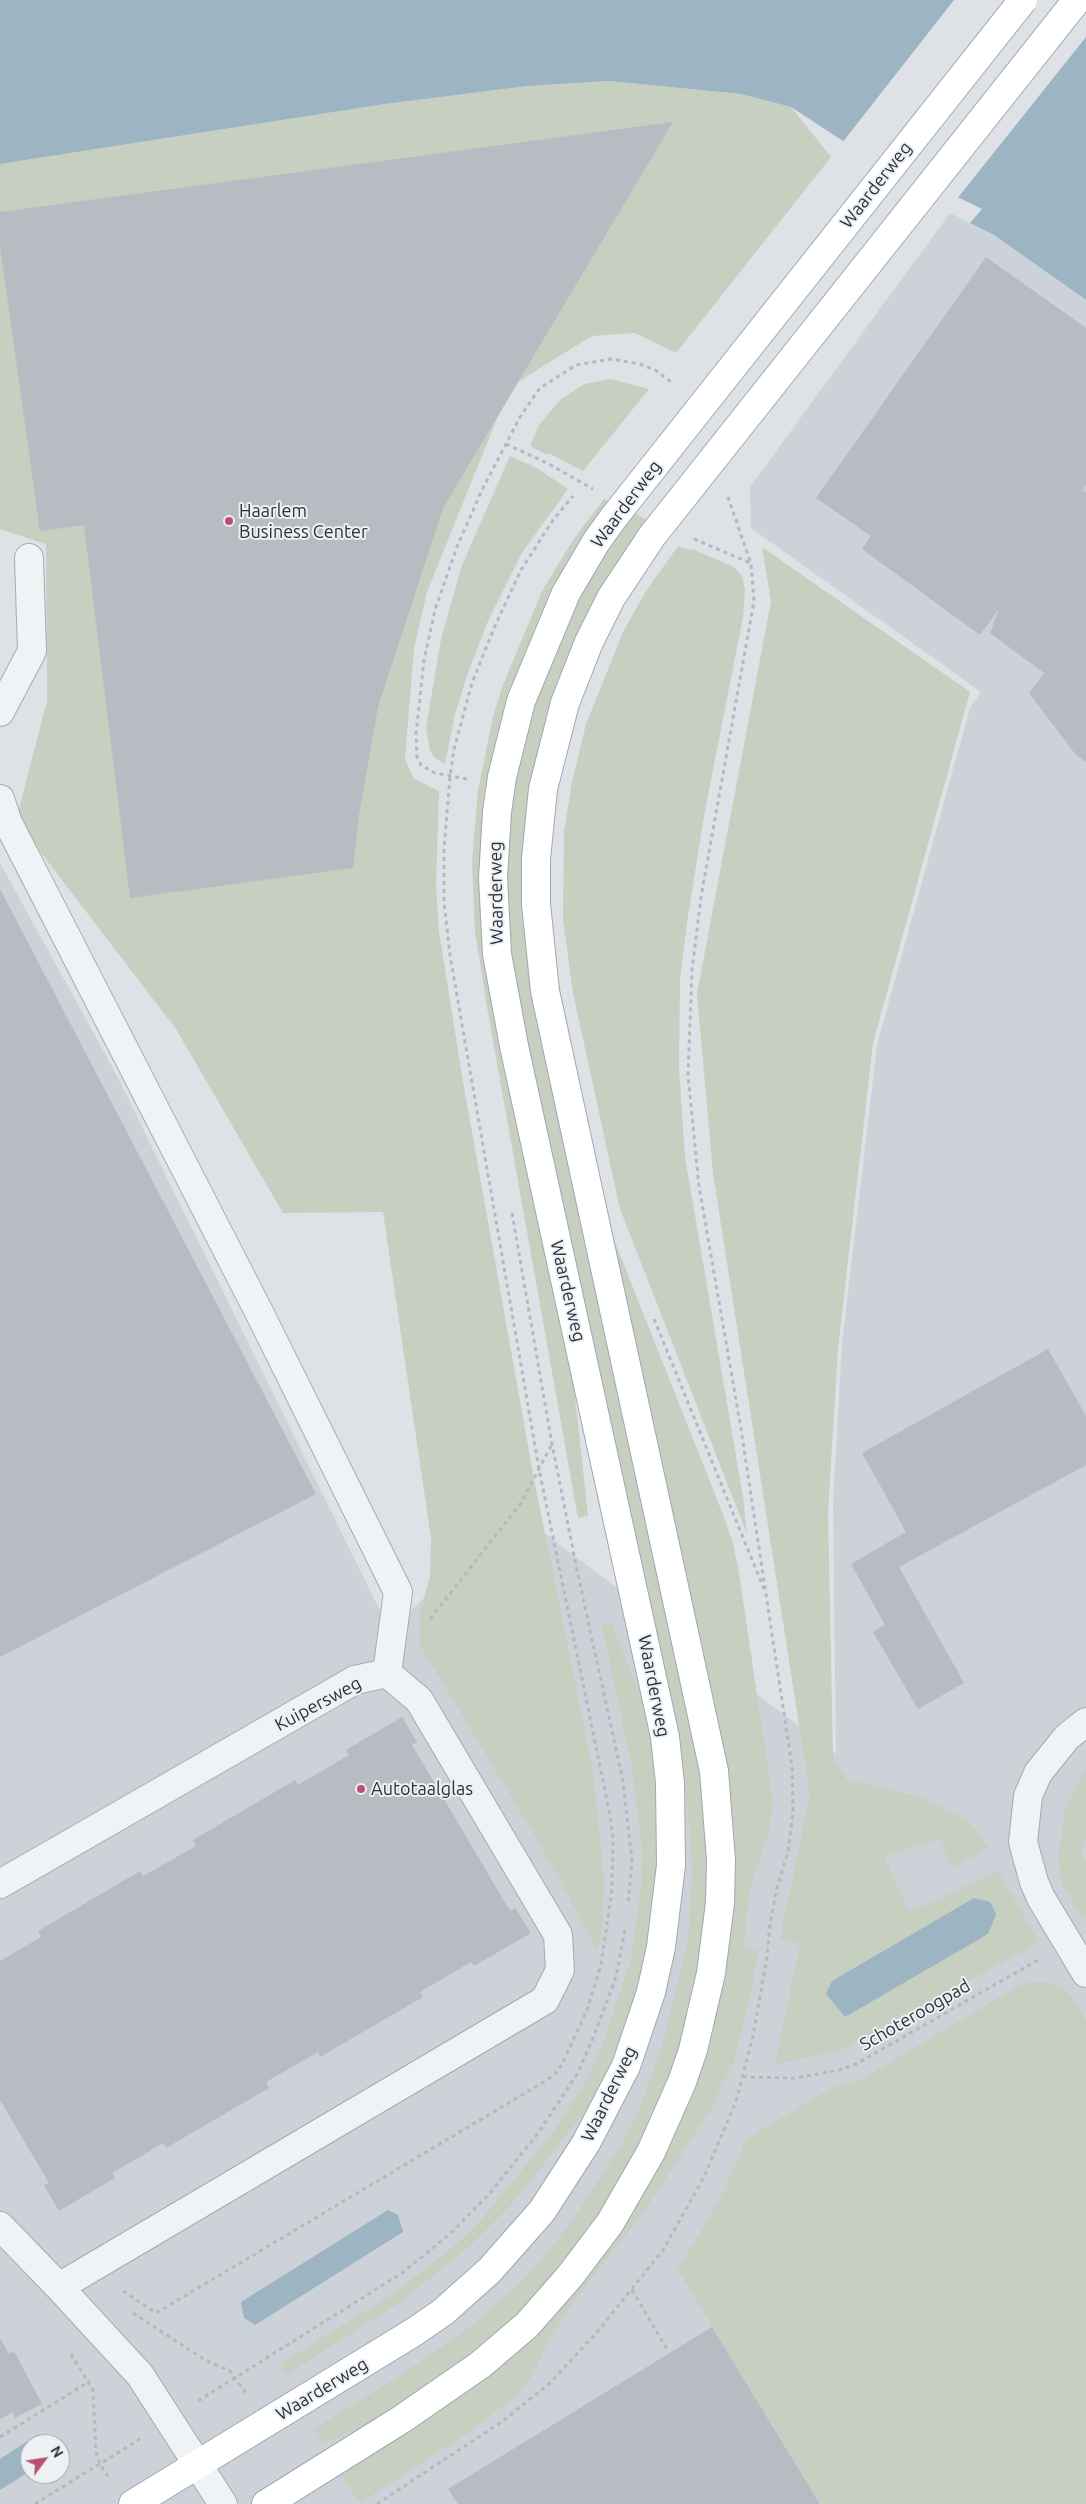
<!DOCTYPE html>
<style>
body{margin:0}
#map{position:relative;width:1086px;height:2504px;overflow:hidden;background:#dee2e6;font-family:Ubuntu,sans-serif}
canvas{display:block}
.north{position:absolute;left:20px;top:2434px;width:50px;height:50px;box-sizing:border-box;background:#edf1f4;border:1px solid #9fa5aa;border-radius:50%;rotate:59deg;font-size:14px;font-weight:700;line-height:20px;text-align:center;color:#29323b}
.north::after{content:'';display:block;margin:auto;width:18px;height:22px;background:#bf4f71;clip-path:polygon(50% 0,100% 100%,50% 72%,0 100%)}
</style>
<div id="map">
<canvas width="1086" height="2504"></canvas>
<div class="north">N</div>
</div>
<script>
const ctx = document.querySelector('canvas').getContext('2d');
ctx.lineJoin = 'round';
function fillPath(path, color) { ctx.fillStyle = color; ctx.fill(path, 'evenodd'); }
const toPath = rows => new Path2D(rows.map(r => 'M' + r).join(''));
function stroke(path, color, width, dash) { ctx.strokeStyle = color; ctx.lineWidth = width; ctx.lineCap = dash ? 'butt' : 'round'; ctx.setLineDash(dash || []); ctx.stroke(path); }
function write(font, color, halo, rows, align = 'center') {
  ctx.font = font + ' Ubuntu,sans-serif'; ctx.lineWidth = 4; ctx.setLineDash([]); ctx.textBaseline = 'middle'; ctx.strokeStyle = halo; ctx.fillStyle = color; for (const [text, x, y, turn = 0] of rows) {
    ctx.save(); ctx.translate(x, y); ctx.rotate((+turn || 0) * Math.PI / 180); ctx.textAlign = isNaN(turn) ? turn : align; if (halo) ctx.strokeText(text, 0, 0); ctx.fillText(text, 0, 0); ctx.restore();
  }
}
fillPath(toPath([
 [950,213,994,235,1086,300,1086,2504,0,2504,0,863,115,1072,390,1631,514,1510,836,1754,833,1504,842,1343,877,1045,970,708,981,692,751,528,750,487],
 [30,2444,60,2444,60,2474,30,2474]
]), '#ccd2d7');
fillPath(toPath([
 [609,81,741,94,791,107,831,157,676,353,635,333,592,336,519,381,498,416,427,592,414,648,405,759,414,779,439,791,436,885,439,931,462,1076,533,1474,593,1772,604,1881,601,1941,597,1950,543,1849,420,1645,420,1613,430,1576,431,1538,383,1212,283,1213,176,1029,16,820,47,701,46,544,0,529,0,164,385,104,528,86],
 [611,379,649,389,583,471,550,454,545,454,530,446,539,425,560,400,584,384],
 [510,456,537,468,568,489,522,553,488,621,468,673,455,714,445,764,435,758,430,751,426,728,441,639,462,565],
 [604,499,611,502,487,802,574,1388,588,1516,578,1518,487,1007,475,932,472,862,478,791,493,716,503,685,542,591,573,540],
 [633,511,649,522,526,837,697,1745,704,1796,708,1889,694,2004,665,2092,645,2137,590,2230,543,2289,488,2342,432,2385,369,2424,322,2444,314,2429,398,2377,469,2328,520,2283,545,2256,573,2220,622,2143,640,2107,663,2044,688,1942,692,1871,690,1830,680,1747,521,1019,511,957,506,891,510,814,516,775,524,735,538,690,567,621,595,566],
 [678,546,689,550,693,549,734,567,742,576,745,590,743,617,704,816,687,922,680,980,679,1068,685,1157,743,1497,747,1534,620,1209,573,993,563,920,564,832,572,782,586,724,623,632,646,591],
 [762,547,970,692,873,1043,838,1349,828,1512,833,1757,847,1780,923,1798,969,1821,989,1848,952,1867,939,1839,884,1856,909,1912,999,1871,1039,1943,838,2051,775,2064,800,1944,780,1939,810,1795,713,1173,697,994,771,601],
 [607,1222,724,1517,733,1543,739,1573,773,1803,770,1828,750,1889,746,1919,744,1947,758,1951,750,1998,735,2059,710,2111,647,2207,564,2314,529,2380,516,2396,469,2432,360,2503,341,2475,483,2379,566,2302,725,1964,694,1617,661,1459],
 [611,1622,648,1716,654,1746,659,1824,655,1901,642,1977,617,2057,595,2099,513,2203,470,2246,399,2303,286,2375,280,2364,394,2293,453,2247,481,2220,555,2130,589,2076,604,2041,631,1959,641,1887,642,1849,632,1767,602,1625],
 [1086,1769,1086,1837,1080,1852,1086,1862,1086,1917,1083,1919,1062,1884,1058,1857,1065,1809],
 [1031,1982,1046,1982,1063,1988,1073,1998,1086,2020,1086,2504,821,2504,678,2270,722,2195,747,2139,830,2089,864,2078,1020,1985]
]), '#c6cfc0');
fillPath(toPath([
 [0,0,1086,0,1086,300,994,235,970,223,982,209,843,141,791,107,741,94,609,81,528,86,385,104,0,164],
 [974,1898,990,1902,994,1909,996,1915,988,1934,845,2017,826,1994,832,1981],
 [388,2210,398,2215,403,2232,255,2325,244,2318,241,2302],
 [34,2437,36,2444,30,2444,30,2471,0,2490,0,2459]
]), '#9db5c3');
fillPath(toPath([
 [954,0,1086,0,1086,37,956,200,842,143]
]), '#dee2e6');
fillPath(toPath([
 [673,122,443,508,378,707,359,815,353,868,130,898,84,525,40,531,0,246,0,212],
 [986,257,1086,328,1086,485,1083,490,1086,492,1086,762,1076,755,1029,693,1044,673,990,633,999,609,980,635,862,549,871,536,816,498],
 [0,889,316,1494,0,1657],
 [1048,1349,1086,1416,1086,1465,899,1567,964,1683,918,1709,873,1632,885,1625,851,1564,906,1532,862,1453],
 [402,1717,417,1742,412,1745,510,1911,515,1908,531,1933,474,1966,471,1962,420,1992,423,1997,320,2057,318,2052,266,2082,269,2088,166,2148,163,2143,138,2158,112,2173,115,2178,59,2211,44,2185,49,2183,0,2100,0,1961,41,1937,38,1931,140,1871,143,1876,196,1846,193,1840,295,1780,298,1785,349,1755,346,1750],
 [712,2327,820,2504,458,2504,448,2489],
 [0,2338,9,2354,14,2351,42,2404,15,2418,13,2412,0,2419]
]), '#b6bcc2');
const minor = toPath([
 [0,712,32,651,29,558],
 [0,799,8,823,260,1314,398,1592,387,1673],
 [1086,1722,1067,1737,1038,1773,1028,1796,1023,1842,1034,1882,1041,1898,1086,1973],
 [0,1884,355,1680,387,1673,419,1700,558,1935,560,1970,545,2000,59,2287],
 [0,2226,59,2287,140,2375,223,2504]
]);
const primary = toPath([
 [133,2504,414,2332,443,2312,490,2270,542,2211,586,2143,626,2066,651,1992,661,1947,671,1865,670,1783,665,1737,514,1046,497,954,493,878,497,812,502,777,521,701,566,593,596,542,614,517],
 [266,2504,402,2419,480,2365,527,2325,570,2276,610,2223,651,2152,682,2082,693,2050,711,1973,720,1903,721,1860,714,1771,545,991,536,904,536,859,543,789,565,703,589,642,611,598,652,536]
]);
stroke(minor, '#a4aaaf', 30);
stroke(primary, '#9fa8b0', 30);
stroke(toPath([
 [506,444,547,463,593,489],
 [694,539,750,563],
 [467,779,435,773,421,765,417,757,416,734,424,660,435,610,457,547,482,490,520,417,540,388,576,365,611,359,640,364,655,370,674,384],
 [512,1213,552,1444,578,1575,623,1781,632,1860,628,1905],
 [654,1319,764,1589],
 [430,1619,521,1503,552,1444],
 [743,2077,795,2078,839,2070,856,2064,1038,1960],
 [632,2290,667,2349],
 [123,2291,156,2313,547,2080,558,2071,564,2060,587,2010,601,1965,612,1889,613,1839,610,1815,539,1469,450,955,444,902,444,850,450,776,454,749,472,683,494,628,521,570,553,520,573,496],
 [133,2313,205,2360,230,2371,246,2393],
 [71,2354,93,2390,96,2452,100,2464,110,2480],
 [198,2401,402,2273,451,2233,490,2193,539,2132,577,2074,592,2041,616,1977,625,1929],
 [0,2437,90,2381],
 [35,2504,140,2439],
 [377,2504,503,2421,551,2382,598,2331,663,2250,704,2177,736,2101,753,2036,767,1957,770,1923,777,1888,788,1852,793,1812,792,1766,741,1429,699,1186,688,1075,692,970,701,897,754,601,751,564,728,497]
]), '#b4b9bd', 3, [4, 4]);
stroke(minor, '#f0f3f5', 28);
stroke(primary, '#fff', 28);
const primaryBridge = toPath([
 [614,517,1023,0],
 [652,536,1077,0]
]);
stroke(primaryBridge, '#9fa8b0', 30, []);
stroke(primaryBridge, '#fff', 28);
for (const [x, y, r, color] of [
 [229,521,5,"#bf4f71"],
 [361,1789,5,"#bf4f71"]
]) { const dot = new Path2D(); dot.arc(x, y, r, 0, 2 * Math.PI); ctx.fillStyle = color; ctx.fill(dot); stroke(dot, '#edf1f4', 2); }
write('18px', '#29323b', '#edf1f4', [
 ["Waarderweg",876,185,-52],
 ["Waarderweg",626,504,-53],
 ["Waarderweg",496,893,-91],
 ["Waarderweg",568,1291,77],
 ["Waarderweg",654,1686,79],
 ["Kuipersweg",318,1704,-28],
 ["Schoteroogpad",915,2015,-30],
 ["Waarderweg",609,2094,-64],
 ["Waarderweg",322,2389,-31]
]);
write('18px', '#29323b', '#edf1f4', [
 ["Haarlem",239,511],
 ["Business Center",239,532],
 ["Autotaalglas",371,1789]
], 'left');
</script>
